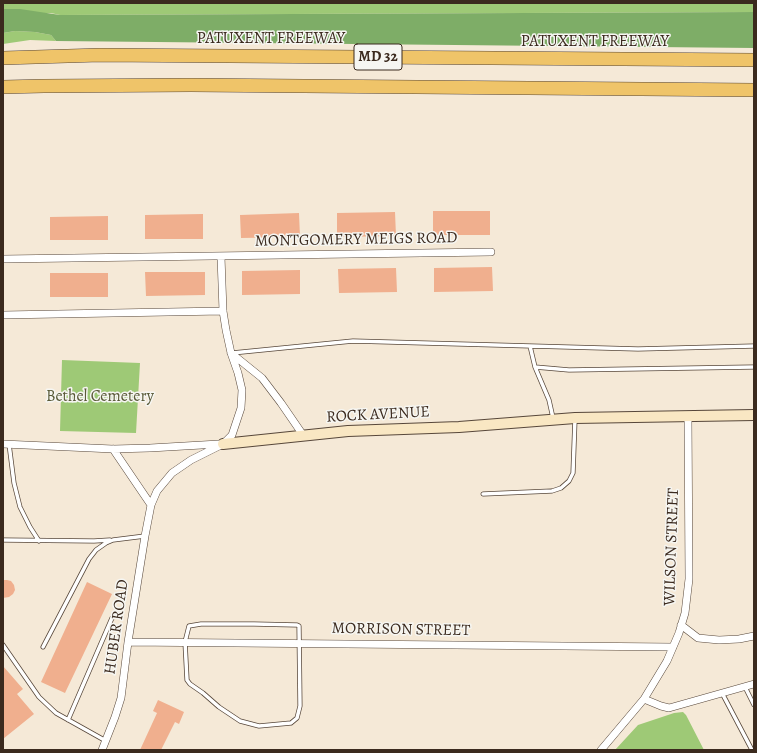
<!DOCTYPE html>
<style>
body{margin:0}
#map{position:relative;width:757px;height:753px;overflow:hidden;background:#f5e9d7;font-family:Alegreya,serif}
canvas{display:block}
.frame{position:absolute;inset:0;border:4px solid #3b2a1e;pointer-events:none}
</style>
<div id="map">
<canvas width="757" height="753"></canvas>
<div class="frame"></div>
</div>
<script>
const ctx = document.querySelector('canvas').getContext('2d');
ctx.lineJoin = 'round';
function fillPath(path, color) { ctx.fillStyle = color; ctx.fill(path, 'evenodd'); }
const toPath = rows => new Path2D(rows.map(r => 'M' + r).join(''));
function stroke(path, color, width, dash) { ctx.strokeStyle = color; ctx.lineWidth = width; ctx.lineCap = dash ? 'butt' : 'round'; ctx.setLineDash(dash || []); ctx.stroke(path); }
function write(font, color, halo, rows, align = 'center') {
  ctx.font = font + ' Alegreya,serif'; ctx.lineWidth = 3; ctx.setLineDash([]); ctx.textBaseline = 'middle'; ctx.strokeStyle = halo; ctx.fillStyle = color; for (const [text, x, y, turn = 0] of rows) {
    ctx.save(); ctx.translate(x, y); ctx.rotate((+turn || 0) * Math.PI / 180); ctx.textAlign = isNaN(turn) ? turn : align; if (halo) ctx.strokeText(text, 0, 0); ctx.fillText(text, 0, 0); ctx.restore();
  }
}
fillPath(toPath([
 [3,3,754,3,754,12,60,15,51,13,3,14],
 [15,31,35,32,51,35,56,41,30,40,3,44,3,33],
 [62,360,140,363,136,433,60,431],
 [683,712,686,715,704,750,615,750,638,725,674,713]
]), '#9ec976');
fillPath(toPath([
 [3,9,20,9,60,15,754,12,754,48,56,41,51,35,35,32,15,31,3,33]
]), '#7ead67');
fillPath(toPath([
 [433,211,490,211,490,235,433,235],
 [395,212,396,236,337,237,337,213],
 [299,213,300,237,241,238,240,215],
 [203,214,203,239,145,239,145,215],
 [108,216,108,240,50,240,50,217],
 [492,267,493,291,434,292,434,268],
 [396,268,397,292,339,293,338,269],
 [300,270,300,294,242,295,242,271],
 [145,272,205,272,205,295,146,296],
 [50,273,108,273,108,297,50,297],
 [3,580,7,580,11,581,14,585,15,590,13,594,9,597,3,598],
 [87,582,112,594,65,693,41,682],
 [3,666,23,689,17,694,34,714,3,739],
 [158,700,184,712,179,724,175,722,161,750,140,750,157,713,153,711]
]), '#f0af8e');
const lane = toPath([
 [530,346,535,367,549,400,553,418],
 [232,353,353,341,638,349,754,346],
 [535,367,569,370,754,367],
 [9,444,14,483,20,507,30,527,39,541],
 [483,494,552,491,561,488,569,481,573,473,575,419],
 [3,540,94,541,110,540],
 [254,624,297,625,299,626,300,706,297,718,291,723,259,726,240,721,219,707,203,693,190,684,187,680,185,642,189,626,201,624,254,624],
 [3,645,39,697,56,713,106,741],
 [43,647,89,559,96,550,106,543,113,540,145,536],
 [745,687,754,705],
 [722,693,752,750],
 [68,720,112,618]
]);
const street = toPath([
 [3,259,491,252],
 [3,315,223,311],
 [231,353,262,378,281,403,303,435],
 [3,444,113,449,150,448,219,444],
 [113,449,151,505],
 [681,625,698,638,719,640,739,639,754,636],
 [128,642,673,647],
 [644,699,661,706,669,708,754,684],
 [102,750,115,717,121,698,128,642,145,536,151,505,157,491,172,473,191,460,223,444,232,435,241,408,242,390,238,373,231,353,226,330,223,311,221,257],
 [601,750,644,699,667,661,679,633,685,613,689,579,688,416]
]);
const secondary = toPath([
 [223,444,348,431,459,427,575,418,754,415]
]);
const highway = toPath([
 [3,58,100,55,754,60],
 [3,87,44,86,191,85,754,90]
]);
stroke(lane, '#57473a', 5);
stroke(street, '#57473a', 8);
stroke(secondary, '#57473a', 12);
stroke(highway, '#57473a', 14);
stroke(lane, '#fff', 3.5);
stroke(street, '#fff', 7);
stroke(secondary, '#f9e7c3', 10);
stroke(highway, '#efc469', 13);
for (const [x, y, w] of [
 [378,57,48]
]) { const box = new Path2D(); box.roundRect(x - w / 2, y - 13, w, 26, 3); ctx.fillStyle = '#f6f6f2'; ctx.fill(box); stroke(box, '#3b2a1e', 1); }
write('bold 15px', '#3b2a1e', null, [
 ["MD 32",378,57]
]);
write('16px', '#3b2a1e', '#f6f6f2', [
 ["PATUXENT FREEWAY",271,39],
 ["PATUXENT FREEWAY",595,42],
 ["MONTGOMERY MEIGS ROAD",356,240,-1],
 ["ROCK AVENUE",378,415,-3],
 ["WILSON STREET",672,547,-88],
 ["HUBER ROAD",117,627,-82],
 ["MORRISON STREET",401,630,1]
]);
write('16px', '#595a38', '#f6f6f2', [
 ["Bethel Cemetery",100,397]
]);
</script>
